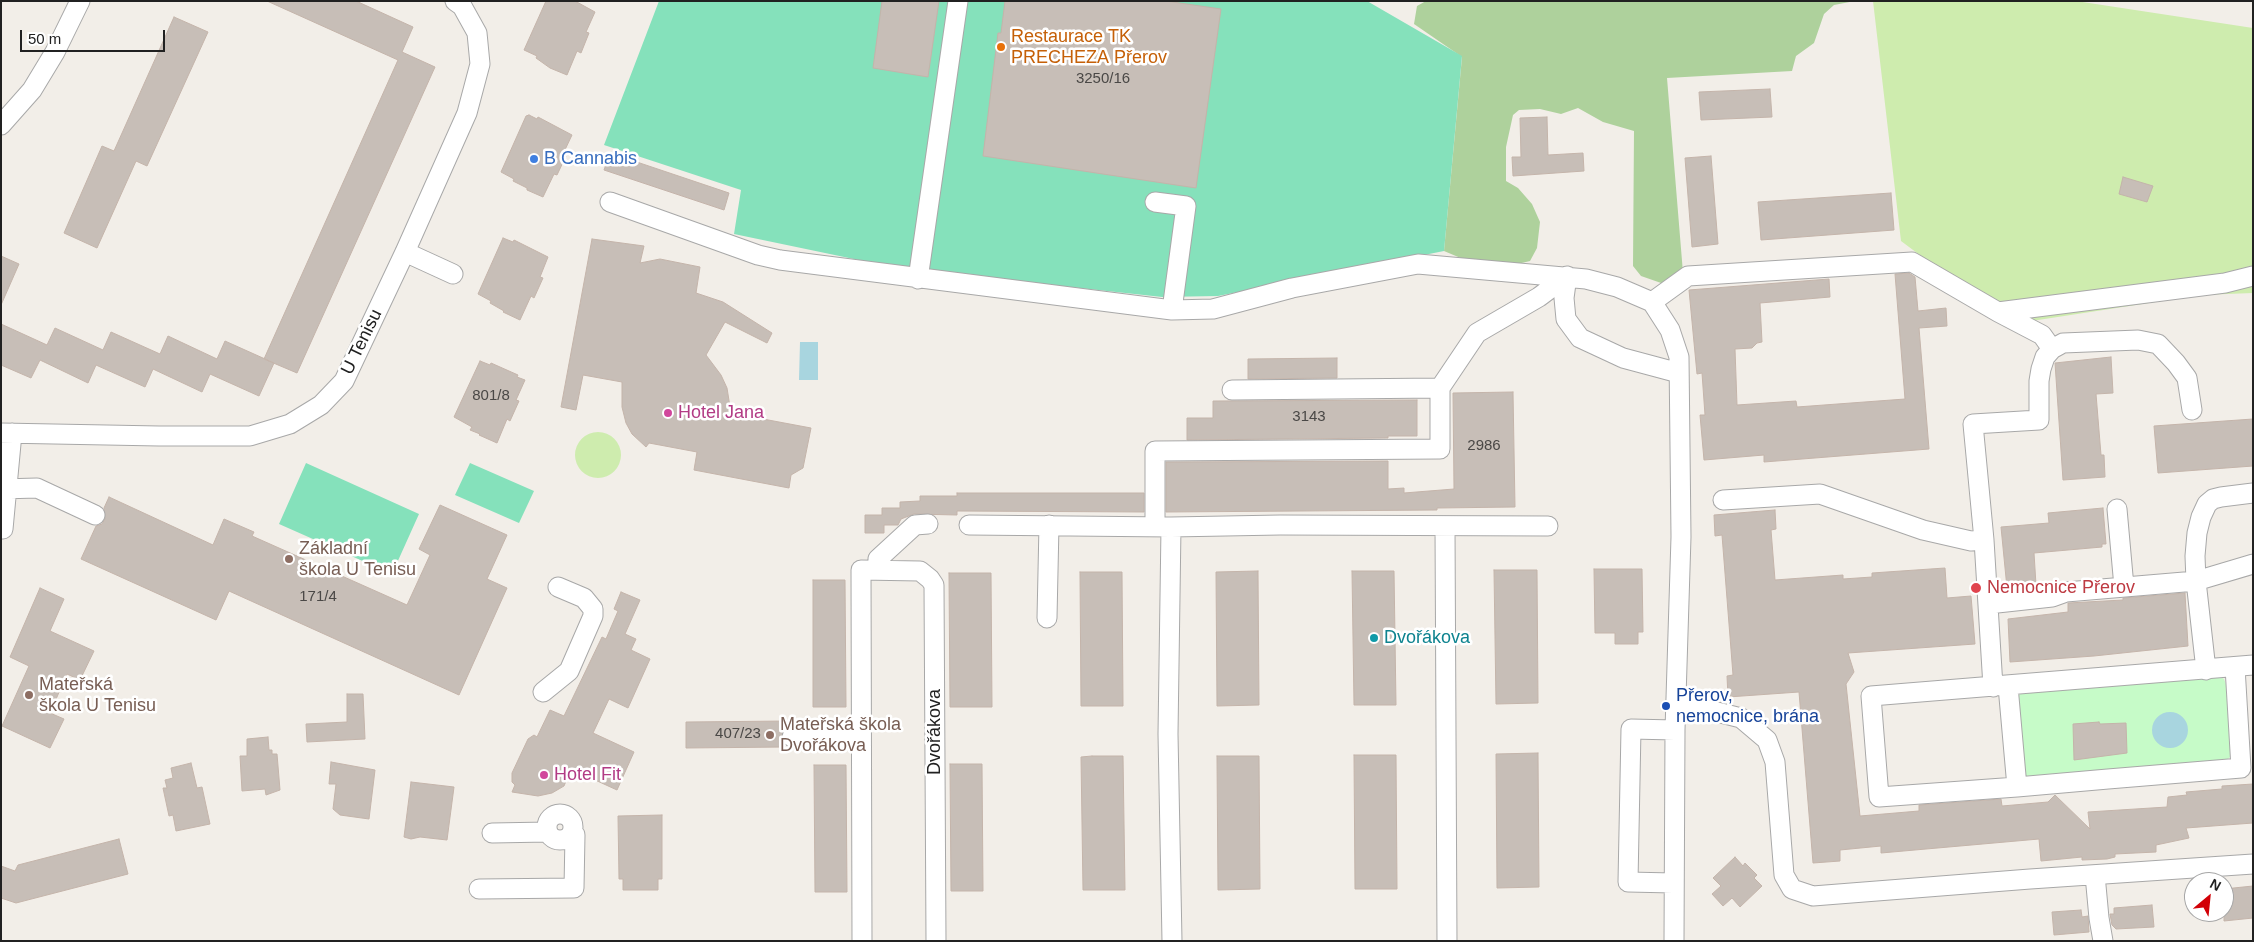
<!DOCTYPE html>
<meta charset="utf-8">
<style>
body{margin:0}
#map{position:relative;width:2254px;height:942px;overflow:hidden;background:#f2eee8;font-family:Arial,sans-serif}
canvas{display:block}
.frame{position:absolute;inset:0;border:2px solid #212121;pointer-events:none}
.north{position:absolute;left:2184px;top:872px;width:50px;height:50px;box-sizing:border-box;background:#fff;border:1px solid #a6a6a6;border-radius:50%;rotate:28deg;font-size:14px;font-weight:700;line-height:20px;text-align:center;color:#212121}
.north::after{content:'';display:block;margin:auto;width:18px;height:22px;background:#d20007;clip-path:polygon(50% 0,100% 100%,50% 72%,0 100%)}
.scale{position:absolute;left:20px;top:30px;width:145px;height:22px;box-sizing:border-box;border:2px solid #212121;border-top:0;padding-left:6px;font-size:15px;line-height:18px;white-space:nowrap;color:#212121;-webkit-text-stroke:4px #fff;paint-order:stroke}
</style>
<div id="map">
<canvas width="2254" height="942"></canvas>
<div class="frame"></div>
<div class="north">N</div>
<div class="scale">50 m</div>
</div>
<script>
const ctx = document.querySelector('canvas').getContext('2d');
ctx.lineJoin = 'round';
function fillPath(path, color) { ctx.fillStyle = color; ctx.fill(path, 'evenodd'); }
const toPath = rows => new Path2D(rows.map(r => 'M' + r).join(''));
function stroke(path, color, width, dash) { ctx.strokeStyle = color; ctx.lineWidth = width; ctx.lineCap = dash ? 'butt' : 'round'; ctx.setLineDash(dash || []); ctx.stroke(path); }
function write(font, color, halo, rows, align = 'center') {
  ctx.font = font + ' Arial,sans-serif'; ctx.lineWidth = 5; ctx.setLineDash([]); ctx.textBaseline = 'middle'; ctx.strokeStyle = halo; ctx.fillStyle = color; for (const [text, x, y, turn = 0] of rows) {
    ctx.save(); ctx.translate(x, y); ctx.rotate((+turn || 0) * Math.PI / 180); ctx.textAlign = isNaN(turn) ? turn : align; if (halo) ctx.strokeText(text, 0, 0); ctx.fillText(text, 0, 0); ctx.restore();
  }
}
fillPath(toPath([
 [1873,1,2076,1,2253,28,2253,293,2201,295,2012,324,1901,241],
 '575 455a23 23 0 1 1 46 0a23 23 0 1 1-46 0Z'
]), '#ceecae');
fillPath(toPath([
 [1426,1,1855,1,1834,5,1824,14,1814,43,1796,56,1792,71,1667,78,1683,273,1664,284,1641,276,1633,266,1634,131,1603,122,1578,108,1561,114,1540,109,1519,110,1513,115,1506,147,1506,181,1518,188,1532,204,1540,222,1537,248,1530,261,1509,266,1463,259,1444,251,1462,57,1414,24,1417,6]
]), '#aed19c');
fillPath(toPath([
 [2219,676,2224,679,2227,687,2232,750,2231,756,2226,761,2029,777,2021,773,2015,703,2019,695,2028,688]
]), '#c6fbc8');
fillPath(toPath([
 [659,1,1367,1,1462,56,1444,251,1218,296,1162,297,897,268,734,234,741,190,604,145],
 [306,463,419,514,392,574,279,524],
 [470,463,534,491,519,523,455,495]
]), '#85e1bb');
fillPath(toPath([
 [800,342,818,342,818,380,799,380],
 '2152 730a18 18 0 1 1 36 0a18 18 0 1 1-36 0Z'
]), '#a8d5df');
const building = toPath([
 [267,1,356,1,413,27,402,52,435,67,297,373,264,359,398,60,267,1],
 [546,1,575,1,595,12,586,32,589,33,581,53,577,51,567,75,550,68,536,58,537,56,524,50,546,1],
 [882,1,939,1,928,77,873,68,882,1],
 [1005,1,1166,1,1221,9,1196,188,983,156,998,33,1001,33,1005,1],
 [174,17,208,32,147,166,136,161,97,248,64,233,102,146,114,151,174,17],
 [1770,89,1772,117,1701,120,1699,92,1770,89],
 [529,115,537,119,538,117,572,135,563,154,566,156,557,175,554,174,543,197,527,190,527,188,513,181,514,179,501,172,526,116,529,115],
 [1547,117,1548,155,1583,153,1584,171,1513,176,1512,157,1521,157,1520,118,1547,117],
 [610,153,729,193,724,210,604,170,610,153],
 [1711,156,1718,244,1692,247,1685,158,1711,156],
 [2123,177,2153,186,2147,202,2119,194,2123,177],
 [1891,193,1894,230,1761,240,1758,202,1891,193],
 [503,238,513,242,514,240,548,257,540,277,543,278,534,298,531,296,520,320,503,312,504,311,490,303,491,301,478,294,503,238],
 [592,239,644,246,640,263,660,259,700,267,696,293,723,302,772,333,767,343,725,322,706,355,721,375,727,388,731,413,811,428,803,468,791,475,789,488,694,470,697,452,649,443,646,447,632,434,626,423,622,407,622,382,583,375,576,410,561,407,592,239],
 [1,256,19,264,1,305,1,256],
 [1909,273,1915,277,1918,311,1946,308,1947,326,1919,328,1929,449,1764,462,1764,455,1704,460,1700,415,1705,415,1702,373,1697,374,1689,290,1829,279,1830,297,1760,303,1762,342,1757,343,1752,348,1735,349,1737,405,1796,401,1797,407,1905,399,1895,274,1909,273],
 [1,324,47,345,55,328,103,350,111,332,160,354,168,336,217,359,225,341,274,363,259,396,210,374,202,392,153,369,145,387,96,365,88,383,40,360,31,378,1,365,1,324],
 [2111,357,2113,393,2096,394,2101,455,2104,455,2105,477,2063,480,2055,363,2111,357],
 [1337,358,1337,378,1248,379,1248,359,1337,358],
 [480,361,490,365,491,363,518,375,517,377,525,380,516,400,519,401,510,421,507,419,497,443,479,435,480,434,470,430,472,427,454,417,480,361],
 [1513,392,1515,507,1437,508,1437,510,1166,512,1166,462,1388,461,1388,489,1404,488,1404,493,1454,489,1453,393,1513,392],
 [1417,400,1417,436,1388,436,1388,438,1187,440,1187,418,1213,418,1213,401,1417,400],
 [2253,419,2253,466,2158,473,2154,426,2253,419],
 [957,493,1144,493,1144,512,957,511,957,515,914,514,901,519,898,525,884,525,884,533,865,533,865,515,882,515,882,508,900,508,900,502,920,501,920,496,957,496,957,493],
 [109,497,213,545,224,519,254,532,252,536,407,605,430,555,419,549,440,505,507,535,487,579,507,588,459,695,229,591,216,620,81,559,96,526,102,524,105,519,104,508,109,497],
 [2103,508,2106,544,2102,544,2102,547,2034,553,2036,585,2007,588,2001,527,2049,523,2048,513,2103,508],
 [1775,510,1776,529,1771,530,1775,580,1843,575,1843,579,1872,577,1872,573,1945,568,1947,598,1971,596,1975,644,1848,653,1854,672,1846,684,1860,816,1919,811,1919,805,2001,799,2002,806,2048,802,2055,795,2090,829,2088,812,2167,807,2168,797,2187,795,2186,792,2222,789,2222,786,2253,784,2253,823,2186,828,2189,838,2156,845,2156,852,2115,854,2115,857,2107,859,2082,860,2082,857,2041,861,2039,839,1881,853,1881,846,1840,850,1840,861,1813,863,1799,692,1728,697,1727,676,1733,675,1722,535,1715,536,1714,515,1775,510],
 [1594,569,1642,569,1643,632,1638,632,1638,644,1615,644,1615,633,1595,633,1594,569],
 [1494,570,1537,570,1538,703,1496,704,1494,570],
 [1258,571,1259,705,1217,706,1216,572,1258,571],
 [1352,571,1394,571,1396,705,1354,705,1352,571],
 [1080,572,1122,572,1123,706,1081,706,1080,572],
 [949,573,991,573,992,707,950,707,949,573],
 [813,580,845,580,846,707,813,707,813,580],
 [40,588,64,599,50,631,94,651,80,680,67,674,50,713,64,719,50,748,2,726,29,666,10,657,40,588],
 [621,592,640,600,625,634,636,639,631,650,650,659,628,708,609,699,593,733,634,752,617,790,571,769,564,786,552,793,538,796,512,792,515,785,512,782,512,773,528,739,534,735,537,737,550,710,564,716,602,637,606,639,618,611,614,609,621,592],
 [2185,593,2188,646,2094,656,2010,662,2008,619,2068,612,2068,603,2123,600,2123,598,2185,593],
 [347,694,363,694,365,739,307,742,306,724,347,722,347,694],
 [789,721,789,727,783,731,781,737,785,747,686,748,686,722,789,721],
 [2099,722,2100,724,2126,723,2127,753,2074,760,2073,724,2099,722],
 [268,737,269,750,272,750,272,754,277,754,280,790,266,795,265,789,242,791,240,756,247,756,247,739,268,737],
 [1538,753,1539,887,1497,888,1496,754,1538,753],
 [1354,755,1396,755,1397,889,1355,889,1354,755],
 [1092,756,1123,756,1125,890,1083,890,1081,757,1092,756],
 [1217,756,1259,756,1260,889,1218,890,1217,756],
 [331,762,375,770,369,819,340,815,333,809,336,784,329,784,331,762],
 [191,763,197,788,202,787,210,824,176,831,173,815,169,816,163,788,167,788,165,780,173,778,171,768,191,763],
 [950,764,982,764,983,891,951,891,950,764],
 [814,765,846,765,847,892,815,892,814,765],
 [411,782,454,787,447,840,420,837,411,839,404,837,411,782],
 [662,815,662,879,658,879,658,890,623,890,623,879,619,879,618,816,662,815],
 [119,839,128,874,16,903,1,898,1,866,15,871,18,865,119,839],
 [1735,857,1743,866,1745,863,1757,875,1754,878,1762,886,1740,907,1732,898,1723,906,1712,894,1721,886,1713,878,1735,857],
 [2253,886,2253,918,2224,921,2224,889,2253,886],
 [2152,905,2154,927,2116,929,2112,925,2110,914,2114,914,2114,908,2152,905],
 [2081,910,2082,917,2088,916,2089,932,2054,935,2052,912,2081,910]
]);
fillPath(building, '#c7beb7');
stroke(building, '#c4b4aa', 1);
const minor = toPath([
 [1,125,32,90,55,52,80,1],
 [610,202,758,255,780,260,1172,310,1213,309,1292,288,1418,264,1586,279,1617,287,1652,302,1670,330,1679,357,1681,537,1675,730,1674,941],
 [1155,202,1186,206,1172,310],
 [405,252,453,274],
 [1567,276,1564,298,1566,319,1580,338,1623,358,1679,373],
 [918,279,958,1],
 [1652,302,1688,276,1912,262,1998,312,2042,335,2052,349],
 [1998,312,2225,283,2253,276],
 [1232,390,1440,388,1477,333,1539,297,1567,276],
 [1,433,159,436,250,436,290,424,321,405,344,381,405,252,467,113,480,64,477,33,462,6,455,1],
 [1,489,37,488,95,515],
 [2253,493,2221,497,2213,499,2207,504,2201,517,2197,533,2195,556,2196,581,2253,564],
 [1723,500,1820,494,1923,530,1971,541,1984,540],
 [2117,509,2124,587],
 [969,525,1171,527,1280,525,1548,526],
 [1445,526,1447,941],
 [1155,527,1155,451,1440,449,1440,388],
 [1171,527,1168,734,1172,941],
 [3,529,12,433],
 [878,570,878,559,915,525,928,524],
 [1988,604,2052,597,2066,592,2196,581,2206,670],
 [1047,618,1049,525],
 [2008,686,2017,787,2108,779,2241,768,2235,667],
 [1993,687,1984,540,1973,424,2039,420,2039,381,2041,369,2045,357,2052,349,2063,343,2138,340,2158,344,2176,363,2187,378,2192,410],
 [543,692,569,671,593,616,593,609,584,598,558,587],
 [1676,705,1697,707,1741,718,1767,740,1775,762,1784,875,1792,889,1813,896,2030,879,2253,864],
 [792,737,861,737],
 [2017,787,1879,797,1871,696,2253,665],
 '547 827a13 13 0 1 1 26 0a13 13 0 1 1-26 0Z',
 [492,833,548,832],
 [2095,875,2099,918,2103,941],
 [1673,883,1628,882,1631,729,1675,730],
 [479,889,574,888,575,835,572,833],
 [862,941,861,570,920,571,930,579,934,585,936,941]
]);
stroke(minor, '#a8a8a8', 21);
stroke(minor, '#fff', 19);
for (const [x, y, r, color] of [
 [1001,47,5,"#e8710a"],
 [534,159,5,"#3f7fe0"],
 [668,413,5,"#d1479c"],
 [289,559,5,"#8d6e63"],
 [1976,588,6,"#e0444e"],
 [1374,638,5,"#0f9aa8"],
 [29,695,5,"#8d6e63"],
 [1666,706,5,"#1a4fb4"],
 [770,735,5,"#8d6e63"],
 [544,775,5,"#d1479c"]
]) { const dot = new Path2D(); dot.arc(x, y, r, 0, 2 * Math.PI); ctx.fillStyle = color; ctx.fill(dot); stroke(dot, '#fff', 2); }
write('15px', '#4a4846', null, [
 ["3250/16",1103,79],
 ["801/8",491,396],
 ["3143",1309,417],
 ["2986",1484,446],
 ["171/4",318,597],
 ["407/23",738,734]
]);
write('18px', '#c56008', '#fff', [
 ["Restaurace TK",1011,37],
 ["PRECHEZA Přerov",1011,58]
], 'left');
write('18px', '#366cbe', '#fff', [
 ["B Cannabis",544,159]
], 'left');
write('18px', '#212121', '#fff', [
 ["U Tenisu",362,342,-64],
 ["Dvořákova",935,732,-90]
]);
write('18px', '#b23c85', '#fff', [
 ["Hotel Jana",678,413],
 ["Hotel Fit",554,775]
], 'left');
write('18px', '#785e54', '#fff', [
 ["Základní",299,549],
 ["škola U Tenisu",299,570],
 ["Mateřská",39,685],
 ["škola U Tenisu",39,706],
 ["Mateřská škola",780,725],
 ["Dvořákova",780,746]
], 'left');
write('18px', '#be3a42', '#fff', [
 ["Nemocnice Přerov",1987,588]
], 'left');
write('18px', '#0d838f', '#fff', [
 ["Dvořákova",1384,638]
], 'left');
write('18px', '#164399', '#fff', [
 ["Přerov,",1676,696],
 ["nemocnice, brána",1676,717]
], 'left');
</script>
